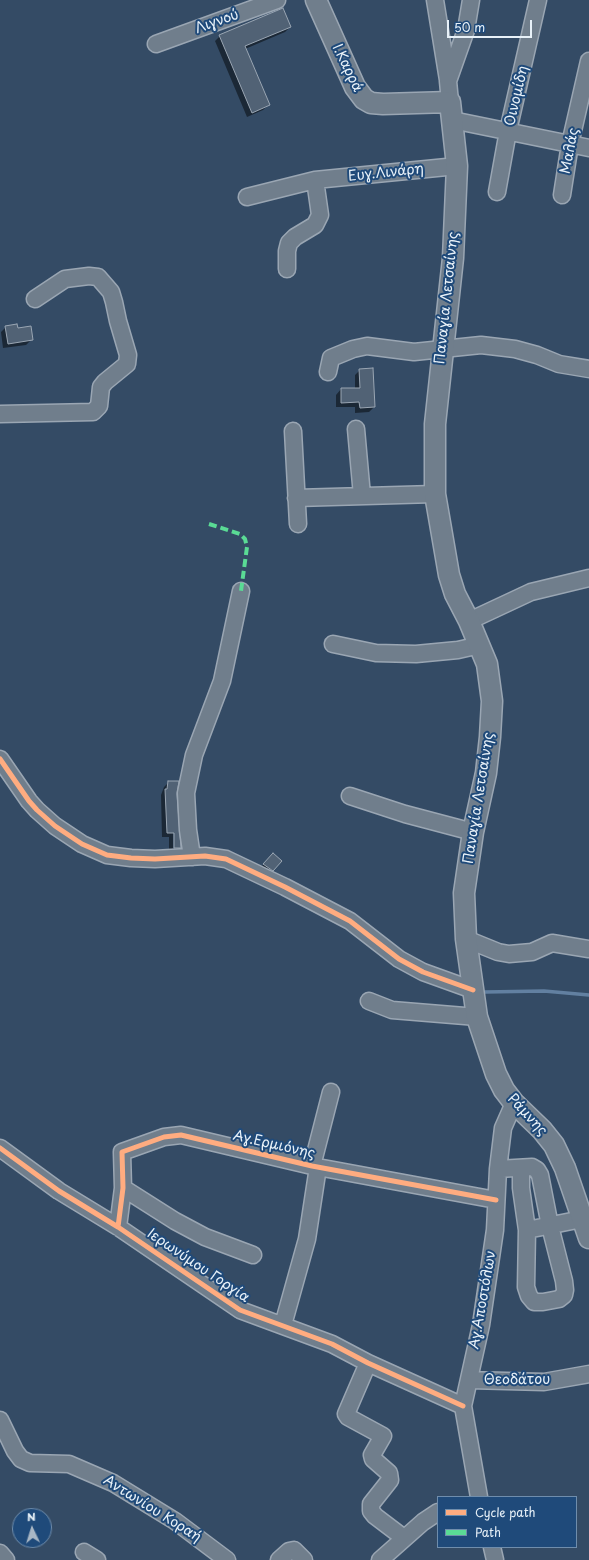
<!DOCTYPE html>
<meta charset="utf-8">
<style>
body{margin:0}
#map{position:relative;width:589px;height:1560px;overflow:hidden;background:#344b65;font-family:"Playpen Sans",sans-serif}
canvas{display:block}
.legend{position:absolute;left:437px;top:1496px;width:140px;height:52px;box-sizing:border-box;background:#1f4a7a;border:1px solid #6f8dac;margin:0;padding:5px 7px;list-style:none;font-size:12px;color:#e8f1f8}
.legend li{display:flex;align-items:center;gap:8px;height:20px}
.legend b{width:20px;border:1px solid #6f8dac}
.north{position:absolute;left:12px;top:1508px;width:40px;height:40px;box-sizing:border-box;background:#1f4a7a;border:1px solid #6f8dac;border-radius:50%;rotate:356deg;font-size:11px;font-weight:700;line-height:16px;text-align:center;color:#e8f1f8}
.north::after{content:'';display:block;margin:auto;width:14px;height:18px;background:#a9b7c5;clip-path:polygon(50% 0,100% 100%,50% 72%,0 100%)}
.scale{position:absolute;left:447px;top:20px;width:85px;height:18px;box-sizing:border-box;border:2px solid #e8f1f8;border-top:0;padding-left:5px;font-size:12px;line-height:14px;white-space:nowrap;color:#e8f1f8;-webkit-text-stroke:3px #1f4a7a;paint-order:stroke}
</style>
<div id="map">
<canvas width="589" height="1560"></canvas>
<ul class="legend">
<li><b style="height:5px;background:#ffac80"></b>Cycle path</li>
<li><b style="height:5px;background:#5adb95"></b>Path</li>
</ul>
<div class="north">N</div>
<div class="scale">50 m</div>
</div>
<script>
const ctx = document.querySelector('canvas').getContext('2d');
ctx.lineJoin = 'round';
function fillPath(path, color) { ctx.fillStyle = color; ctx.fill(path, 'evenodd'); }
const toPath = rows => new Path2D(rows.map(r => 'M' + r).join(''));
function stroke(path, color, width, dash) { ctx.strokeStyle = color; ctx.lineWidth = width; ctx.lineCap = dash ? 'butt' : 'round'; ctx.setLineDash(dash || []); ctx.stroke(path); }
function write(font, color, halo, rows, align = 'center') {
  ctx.font = font + ' "Playpen Sans",sans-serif'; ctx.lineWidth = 4; ctx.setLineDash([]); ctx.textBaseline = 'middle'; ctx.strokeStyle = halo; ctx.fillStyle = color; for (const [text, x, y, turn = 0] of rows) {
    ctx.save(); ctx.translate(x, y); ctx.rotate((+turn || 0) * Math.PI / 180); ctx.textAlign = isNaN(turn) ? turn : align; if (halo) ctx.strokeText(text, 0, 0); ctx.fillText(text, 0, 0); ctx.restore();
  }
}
fillPath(toPath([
 [290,27,285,32,245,49,268,105,263,110,247,117,215,41,220,36],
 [6,327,17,329,32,339,26,345,3,348,1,332],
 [360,370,374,407,369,412,355,413,355,407,336,407,336,395,341,389,355,389,355,375],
 [169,782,176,793,180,848,175,853,175,834,173,830,173,853,169,853,169,837,162,837,161,795,164,787],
 [273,855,280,861,267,875,259,869]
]), '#0007');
stroke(toPath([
 [485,992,544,991,589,995]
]), '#6280a1', 3.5);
const building = toPath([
 [283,8,291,27,245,46,270,105,252,113,219,35,283,8],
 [17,324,18,328,31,326,33,340,8,344,5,326,17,324],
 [373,368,375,407,360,408,359,402,341,403,341,388,360,388,359,369,373,368],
 [168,781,179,781,177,794,181,848,174,848,174,833,167,833,165,789,167,789,168,781],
 [273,853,282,861,273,871,263,864,273,853]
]);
fillPath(building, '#516275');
stroke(building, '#9aa6b3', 1);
const minor = toPath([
 [435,0,448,80],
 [156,44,277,0],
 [450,102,448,81,466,30,471,0],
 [452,120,589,148],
 [497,192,508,131,538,0],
 [562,195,570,144,589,61],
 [247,197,315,180,457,166],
 [287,269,287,251,289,243,295,237,315,225,320,215,315,180],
 [328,372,331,358,353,349,367,346,414,352,481,345,515,349,537,355,559,364,589,369],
 [0,414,93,412,99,406,101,387,105,382,127,364,128,355,118,321,114,302,111,292,98,277,89,276,65,279,35,299],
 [356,429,362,496],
 [293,431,298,524],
 [296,498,435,494],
 [469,621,531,592,589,578],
 [333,644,376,653,416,654,458,650,480,645],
 [0,759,29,801,37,810,55,826,82,844,107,855,131,858,155,859,205,856,226,859,285,887,350,921,399,959,423,972,473,990],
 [350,796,405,814,473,832],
 [192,857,188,830,186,793,194,755,222,681,241,591],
 [466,939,498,952,509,954,532,952,552,943,589,949],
 [369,1001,392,1010,477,1017],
 [0,1148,59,1191,118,1227,240,1310,332,1344,368,1363,463,1406],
 [312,1166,331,1092],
 [498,1169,532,1167,537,1170,540,1175,550,1226,564,1281,565,1290,564,1295,559,1299,543,1302,534,1302,529,1296,526,1287,527,1230,521,1188,521,1168],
 [123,1188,175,1221,205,1237,253,1255],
 [118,1227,123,1188,122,1152,164,1137,181,1135,312,1166,496,1200],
 [527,1230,582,1219],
 [283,1325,307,1239,318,1167],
 [368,1363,346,1414,348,1417,383,1436,372,1455,373,1459,389,1473,390,1480,371,1504,371,1511,375,1516,404,1538],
 [469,1380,544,1382,589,1374],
 [0,1420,15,1451,21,1459,30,1463,69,1464,113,1483,175,1521,227,1560],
 [479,1497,463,1406,481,1325,495,1230,498,1169,503,1128,514,1103],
 [492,1547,495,1560],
 [84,1552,97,1560],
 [0,1553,6,1560],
 [279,1560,289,1551,294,1550,304,1560],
 [380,1560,423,1522,438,1512]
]);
const major = toPath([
 [316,0,355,87,364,99,371,103,383,104,450,102,457,166,453,258,435,424,435,494,449,575,455,594,469,621,487,664,492,701,490,737,486,773,473,832,464,893,466,939,477,1017,496,1074,504,1090,514,1103,542,1130,554,1145,565,1168,589,1238]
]);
stroke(minor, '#9aa6b3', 19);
stroke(major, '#9aa6b3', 23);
stroke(minor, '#707e8c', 16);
stroke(major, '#707e8c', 20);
stroke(toPath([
 [209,524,240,534,245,539,247,547,241,591]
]), '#5adb95', 4, [8, 4]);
stroke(toPath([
 [0,759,29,801,37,810,55,826,82,844,107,855,131,858,155,859,205,856,226,859,285,887,350,921,399,959,423,972,473,990],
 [0,1148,59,1191,118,1227,240,1310,332,1344,368,1363,463,1406],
 [118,1227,123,1188,122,1152,164,1137,181,1135,312,1166,496,1200]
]), '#ffac80', 5);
write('14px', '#e8f1f8', '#1f4a7a', [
 ["Λιγνού",217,22,-20],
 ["Ι.Καρρά",347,68,64],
 ["Οινομίδη",517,96,-77],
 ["Μαλάς",570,151,-79],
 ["Ευγ.Λινάρη",386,173,-6],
 ["Παναγία Λετσαίνης",447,298,-84],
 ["Παναγία Λετσαίνης",479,798,-81],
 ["Ράμνης",527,1115,47],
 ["Αγ.Ερμιόνης",274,1145,13],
 ["Ιερωνύμου Γοργία",198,1266,34],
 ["Αγ.Αποστόλων",483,1300,-80],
 ["Θεοδάτου",517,1380],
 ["Αντωνίου Κοραή",152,1509,32]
]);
</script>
